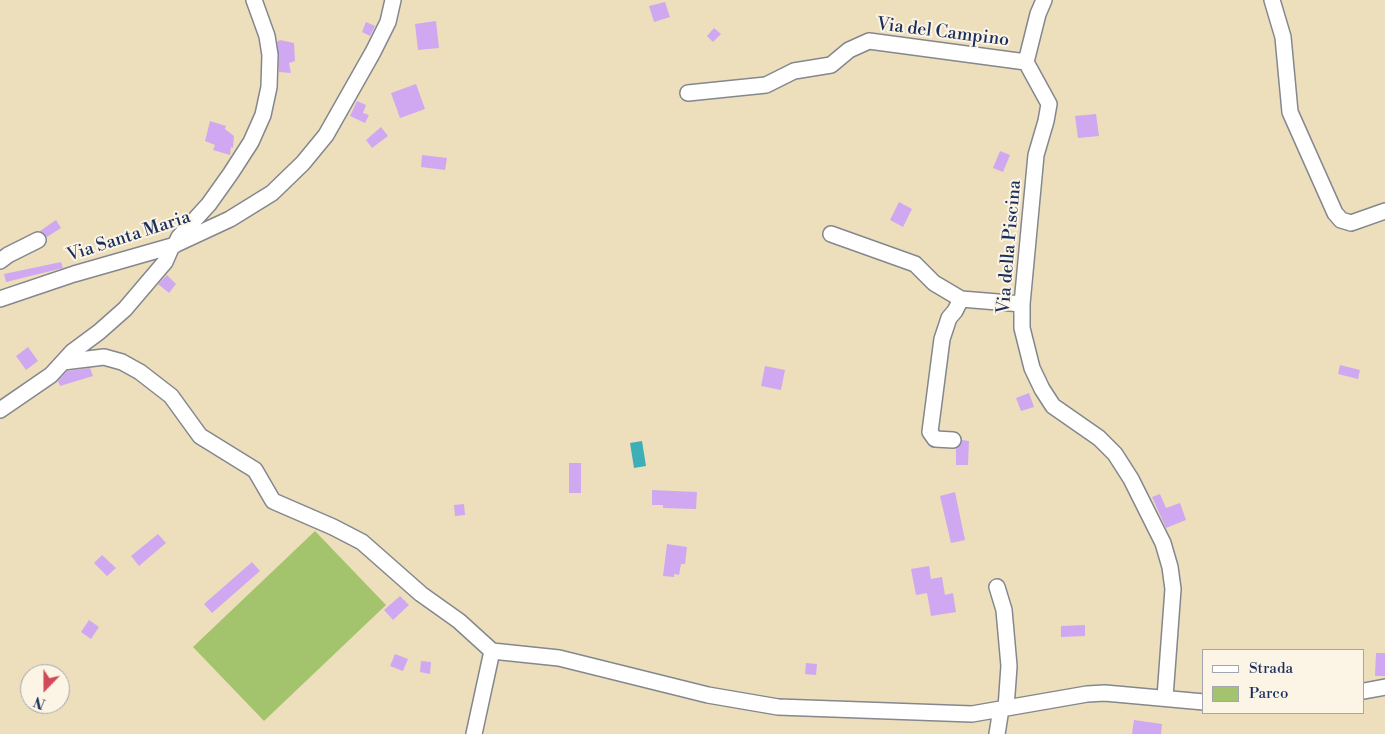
<!DOCTYPE html>
<style>
body{margin:0}
#map{position:relative;width:1385px;height:734px;overflow:hidden;background:#eddfbc;font-family:"Libre Bodoni",serif}
canvas{display:block}
.legend{position:absolute;left:1202px;top:649px;width:162px;height:65px;box-sizing:border-box;background:#fcf5e5;border:1px solid #a2a6af;margin:0;padding:6px 9px;list-style:none;font-size:15px;color:#1b2f5e}
.legend li{display:flex;align-items:center;gap:10px;height:25px}
.legend b{width:25px;border:1px solid #a2a6af}
.north{position:absolute;left:20px;top:664px;width:50px;height:50px;box-sizing:border-box;background:#fcf5e5;border:1px solid #a2a6af;border-radius:50%;rotate:202deg;font-size:14px;font-weight:700;line-height:20px;text-align:center;color:#1b2f5e}
.north::after{content:'';display:block;margin:auto;width:18px;height:22px;background:#d1495b;clip-path:polygon(50% 0,100% 100%,50% 72%,0 100%)}
</style>
<div id="map">
<canvas width="1385" height="734"></canvas>
<ul class="legend">
<li><b style="height:6px;background:#fff"></b>Strada</li>
<li><b style="height:14px;background:#a3c46d"></b>Parco</li>
</ul>
<div class="north">N</div>
</div>
<script>
const ctx = document.querySelector('canvas').getContext('2d');
ctx.lineJoin = 'round';
function fillPath(path, color) { ctx.fillStyle = color; ctx.fill(path, 'evenodd'); }
const toPath = rows => new Path2D(rows.map(r => 'M' + r).join(''));
function stroke(path, color, width, dash) { ctx.strokeStyle = color; ctx.lineWidth = width; ctx.lineCap = dash ? 'butt' : 'round'; ctx.setLineDash(dash || []); ctx.stroke(path); }
function write(font, color, halo, rows, align = 'center') {
  ctx.font = font + ' "Libre Bodoni",serif'; ctx.lineWidth = 4; ctx.setLineDash([]); ctx.textBaseline = 'middle'; ctx.strokeStyle = halo; ctx.fillStyle = color; for (const [text, x, y, turn = 0] of rows) {
    ctx.save(); ctx.translate(x, y); ctx.rotate((+turn || 0) * Math.PI / 180); ctx.textAlign = isNaN(turn) ? turn : align; if (halo) ctx.strokeText(text, 0, 0); ctx.fillText(text, 0, 0); ctx.restore();
  }
}
fillPath(toPath([
 [315,531,386,605,264,721,193,647]
]), '#a3c46d');
fillPath(toPath([
 [642,441,646,466,634,468,630,443]
]), '#3eafb7');
fillPath(toPath([
 [665,2,670,17,654,22,649,6],
 [436,21,439,48,418,50,415,24],
 [366,22,375,26,370,36,362,32],
 [714,28,721,34,713,42,707,36],
 [280,40,294,43,295,61,289,63,291,73,279,72,277,42],
 [416,84,425,109,400,118,391,93],
 [357,101,366,105,363,113,369,115,365,123,350,116],
 [1096,114,1099,136,1078,138,1075,116],
 [210,121,226,126,225,129,234,136,233,148,231,147,230,155,213,150,215,145,205,141],
 [381,127,388,136,372,148,366,140],
 [1000,151,1010,155,1003,172,993,168],
 [422,155,447,158,445,170,421,167],
 [899,202,912,209,903,227,890,220],
 [56,220,61,228,47,237,40,231],
 [61,262,63,268,6,282,4,274],
 [167,275,176,284,169,293,158,284],
 [28,347,38,361,26,370,16,356],
 [1340,365,1360,370,1358,379,1338,374],
 [765,366,785,370,781,390,761,386],
 [90,368,93,376,60,386,58,381,67,371],
 [1029,393,1034,407,1021,411,1016,398],
 [962,440,969,441,968,465,956,465,956,449],
 [569,463,581,463,581,493,569,493],
 [652,490,697,492,696,509,663,508,663,505,652,505],
 [955,492,965,540,951,543,940,496],
 [1160,494,1166,508,1180,503,1186,520,1166,528,1152,497],
 [464,504,465,515,455,516,454,505],
 [158,534,166,543,139,566,131,556],
 [667,544,687,547,685,564,681,564,679,575,674,574,674,577,663,576],
 [102,555,116,568,107,576,94,563],
 [252,562,260,571,212,613,204,604],
 [929,566,931,579,942,577,945,595,953,593,956,612,931,616,927,593,916,595,911,569],
 [400,596,409,605,393,620,384,610],
 [89,620,99,627,91,639,81,632],
 [1085,625,1085,636,1061,637,1061,626],
 [1376,653,1385,653,1385,676,1375,676],
 [395,654,408,659,403,671,390,666],
 [421,661,431,662,430,674,420,672],
 [806,663,817,664,816,675,805,674],
 [1134,720,1162,724,1161,734,1132,734]
]), '#cfa8f1');
const minor = toPath([
 [1044,0,1038,14,1026,62,1049,104,1046,121,1036,155,1022,304,1022,328,1032,368,1042,389,1053,406,1099,438,1115,454,1131,479,1163,543,1170,567,1173,589,1165,697],
 [1272,0,1283,37,1290,112,1335,213,1341,220,1351,223,1385,211],
 [688,93,766,85,794,71,831,65,849,50,869,41,1026,62],
 [831,234,915,264,934,283,961,299,1022,304],
 [175,245,179,237,209,204,231,173,251,142,263,115,269,87,270,55,267,36,254,0],
 [0,261,8,255,38,240],
 [0,299,74,274,172,246,230,219,272,193,303,163,326,135,373,52,388,22,393,0],
 [63,362,104,357,122,362,140,372,171,396,200,436,255,470,273,501,333,527,362,542,421,594,459,621,492,651,559,658,708,695,778,707,972,714,1087,694,1105,693,1204,702],
 [0,410,51,375,72,352,99,332,125,309,165,262,172,246],
 [953,440,935,439,930,432,942,339,949,318,955,311,961,299],
 [997,587,1004,610,1009,666,1006,708],
 [1364,691,1385,687],
 [474,734,492,651],
 [997,734,1001,709]
]);
stroke(minor, '#84878d', 18);
stroke(minor, '#fff', 15);
write('18px', '#1b2f5e', '#fcf5e5', [
 ["Via del Campino",943,33,7],
 ["Via Santa Maria",129,237,-18],
 ["Via della Piscina",1010,247,-85]
]);
</script>
